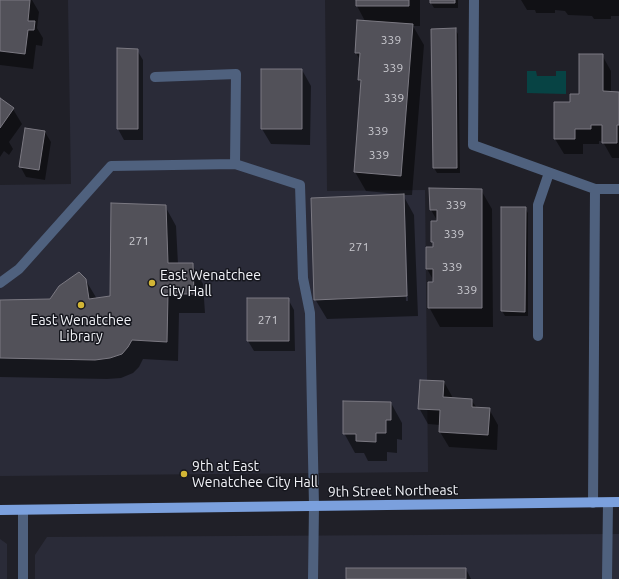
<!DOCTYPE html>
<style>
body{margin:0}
canvas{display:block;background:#202028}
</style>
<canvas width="619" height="579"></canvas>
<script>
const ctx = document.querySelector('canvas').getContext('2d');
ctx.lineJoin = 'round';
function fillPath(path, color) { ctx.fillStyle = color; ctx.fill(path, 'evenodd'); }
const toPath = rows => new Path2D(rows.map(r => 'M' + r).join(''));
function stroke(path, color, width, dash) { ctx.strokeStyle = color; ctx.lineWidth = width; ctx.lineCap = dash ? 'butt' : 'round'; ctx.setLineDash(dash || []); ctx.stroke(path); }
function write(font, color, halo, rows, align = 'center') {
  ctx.font = font + ' Ubuntu,sans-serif'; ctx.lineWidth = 3; ctx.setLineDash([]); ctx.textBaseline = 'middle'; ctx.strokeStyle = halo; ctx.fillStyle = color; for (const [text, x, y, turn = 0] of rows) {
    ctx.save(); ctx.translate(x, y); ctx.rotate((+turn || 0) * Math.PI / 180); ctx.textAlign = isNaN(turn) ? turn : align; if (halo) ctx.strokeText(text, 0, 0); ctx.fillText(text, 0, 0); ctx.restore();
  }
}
fillPath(toPath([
 [68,0,325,0,327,191,425,190,428,472,0,476,0,185,71,184],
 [619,534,619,579,35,579,35,555,47,537],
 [0,539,7,544,7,579,0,579]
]), '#2a2b38');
fillPath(toPath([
 [527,71,536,71,537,76,556,76,556,71,566,71,566,94,527,93]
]), '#074344');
fillPath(toPath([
 [0,0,32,0,39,12,37,28,43,38,42,46,36,45,33,69,0,65],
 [357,0,420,0,420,26,413,26,424,45,412,195,403,195,414,215,418,316,327,319,315,299,398,196,398,194,366,191,355,172,362,85,359,80,360,60,356,53,365,21,357,6],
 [403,214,405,214,408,301,406,301],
 [431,0,458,0,458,8,434,8,431,3],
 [521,0,619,0,619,16,611,16,611,19,594,19,592,16,568,15,565,11,555,10,555,13,536,13,535,10,527,10],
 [455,29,458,34,460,173,437,173,434,168],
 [118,49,137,50,143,60,143,140,124,140,118,129],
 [602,55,611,71,611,93,619,93,619,158,612,158,603,142,603,141,599,141,599,144,583,144,583,154,564,154,555,139,571,103,580,95],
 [302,70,311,86,310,145,271,144,262,129],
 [0,99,13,109,22,124,9,142,13,149,9,155,4,151,0,157],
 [45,132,51,142,45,180,26,177,20,166],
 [481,190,492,209,493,327,440,327,429,307,435,283,427,269,434,248,434,246,432,242,438,222,431,210],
 [165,206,176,226,178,264,192,264,203,284,205,313,179,313,178,361,143,359,139,367,133,373,121,378,107,379,0,377,0,301,51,300,85,279,97,299,111,297],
 [502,208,525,208,528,213,528,316,505,316,502,311],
 [288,299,294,310,295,351,254,351,248,341],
 [444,382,453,398,471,400,477,408,489,409,498,425,497,450,449,447,440,432,440,425,428,424,419,408],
 [391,403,402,423,402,440,397,439,397,453,387,452,387,461,368,461,364,453,355,453,344,433],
 [466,569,471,579,347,579]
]), '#0007');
const building = toPath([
 [0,0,30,0,28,21,35,21,34,30,28,30,25,54,0,51,0,0],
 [356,0,409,0,409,6,356,6,356,0],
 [430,0,455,0,455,3,430,3,430,0],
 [357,20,413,24,401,176,354,172,361,80,358,80,360,53,355,53,357,20],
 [456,28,457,168,433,168,431,29,456,28],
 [117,48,138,49,138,129,117,129,117,48],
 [579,54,603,54,603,91,619,92,619,125,617,125,617,143,602,143,602,125,591,125,591,129,575,129,575,139,554,139,554,102,570,102,570,94,579,94,579,54],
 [261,69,302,69,302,129,261,129,261,69],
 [0,98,14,108,0,128,0,98],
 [25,128,45,131,39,170,19,167,25,128],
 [429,188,482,189,482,308,428,308,428,282,433,282,433,269,426,269,426,247,433,247,433,242,431,242,431,221,437,221,437,210,430,210,429,188],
 [404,194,407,296,314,300,311,198,404,194],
 [111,203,166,205,168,263,193,263,194,294,168,294,167,342,132,340,128,347,122,354,110,358,95,360,0,358,0,300,50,299,59,286,79,272,86,279,89,299,110,296,111,203],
 [501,207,526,207,525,312,501,311,501,207],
 [247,298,289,298,289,341,247,341,247,298],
 [420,380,444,381,443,397,472,399,472,407,490,408,488,435,439,432,440,410,418,409,420,380],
 [343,401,391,402,391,420,386,420,386,433,376,433,376,442,356,441,356,434,343,434,343,401],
 [346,568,466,568,466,579,346,579,346,568]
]);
fillPath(building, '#525159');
stroke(building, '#7b7982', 1);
stroke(toPath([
 [474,0,473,145,595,189,619,189],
 [155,77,236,74,235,164,300,185,303,278,310,313,314,506,313,579],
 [0,283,19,269,111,166,235,164],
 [538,336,538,205,549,173],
 [593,503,595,189],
 [23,579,23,510],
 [607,579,608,503]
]), '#4f617e', 10);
stroke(toPath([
 [0,510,619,502]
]), '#7ba0dd', 10);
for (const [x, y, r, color] of [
 [152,283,4,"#d3b635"],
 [81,305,4,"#d3b635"],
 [184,474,4,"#d3b635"]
]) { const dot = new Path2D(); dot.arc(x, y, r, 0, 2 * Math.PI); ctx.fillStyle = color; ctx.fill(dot); stroke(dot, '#16171e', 1.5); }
write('12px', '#cacad0', null, [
 ["339",391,40],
 ["339",393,68],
 ["339",394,98],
 ["339",378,131],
 ["339",379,155],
 ["339",456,205],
 ["339",454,234],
 ["271",139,241],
 ["271",359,247],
 ["339",452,267],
 ["339",467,290],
 ["271",268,320]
]);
write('14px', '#f2f3f8', '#16171e', [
 ["East Wenatchee",160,275],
 ["City Hall",160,291],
 ["East Wenatchee",81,320,"center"],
 ["Library",81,336,"center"],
 ["9th at East",192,466],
 ["Wenatchee City Hall",192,482]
], 'left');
write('14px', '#f2f3f8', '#16171e', [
 ["9th Street Northeast",393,491,-1]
]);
</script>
